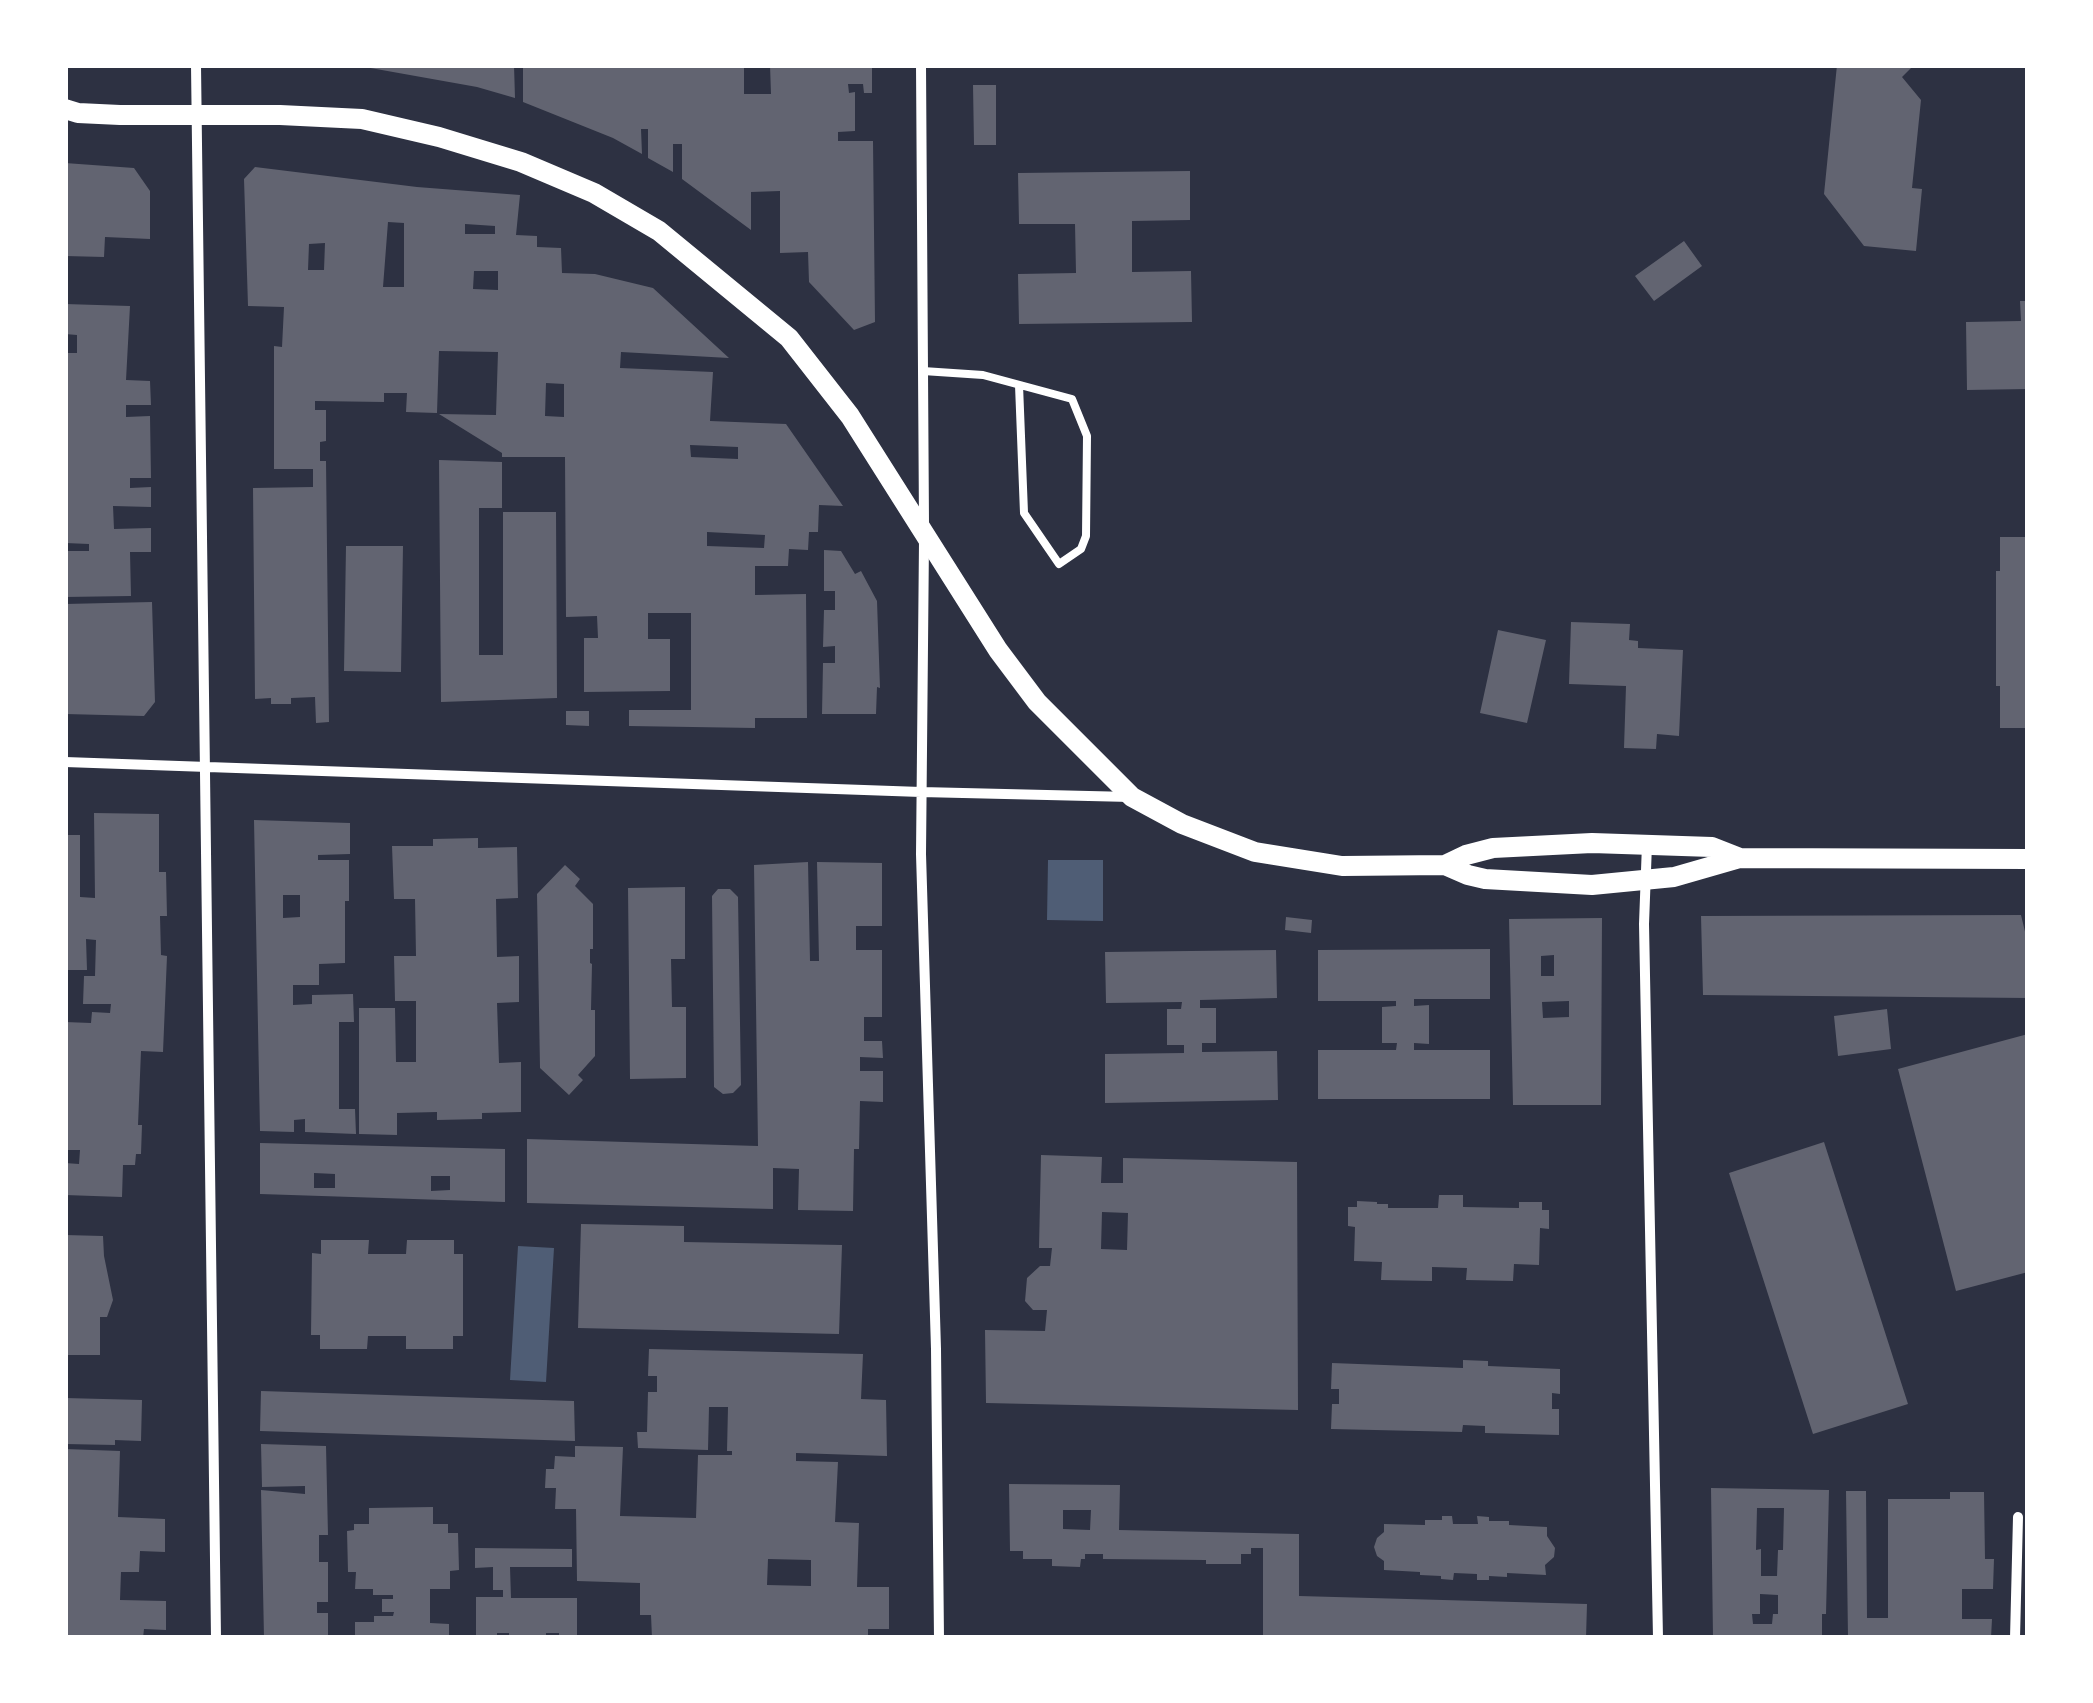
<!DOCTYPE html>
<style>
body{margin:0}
#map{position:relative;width:2093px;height:1703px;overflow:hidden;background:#2d3142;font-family:Roboto,sans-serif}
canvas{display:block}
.frame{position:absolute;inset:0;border:68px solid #fff;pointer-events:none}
</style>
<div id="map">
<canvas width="2093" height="1703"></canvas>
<div class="frame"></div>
</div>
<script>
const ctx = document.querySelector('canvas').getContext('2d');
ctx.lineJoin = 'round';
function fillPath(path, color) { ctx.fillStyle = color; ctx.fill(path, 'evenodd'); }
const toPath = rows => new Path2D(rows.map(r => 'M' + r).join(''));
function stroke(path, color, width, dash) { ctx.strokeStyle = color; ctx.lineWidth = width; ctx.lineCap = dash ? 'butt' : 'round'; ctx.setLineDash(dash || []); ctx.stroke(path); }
fillPath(toPath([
 [1048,860,1103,860,1103,921,1047,920],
 [518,1246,554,1248,546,1382,510,1380]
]), '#4f5d75');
fillPath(toPath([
 [365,65,514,65,515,98,477,87,365,67],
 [523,65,744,65,744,94,771,94,770,65,872,65,872,93,864,93,863,84,848,84,849,93,855,92,855,131,838,132,838,141,873,141,875,322,854,330,809,282,808,252,780,253,780,191,751,192,751,230,682,179,682,144,673,144,673,172,648,158,648,129,641,129,642,154,613,138,523,102],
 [1837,65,1914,65,1902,77,1921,100,1912,188,1922,189,1916,251,1864,246,1824,194],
 [973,85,996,85,996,145,974,145],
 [65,163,134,168,150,191,150,239,105,237,104,257,65,256],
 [255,167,417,187,520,195,516,235,537,236,537,247,561,248,562,273,595,274,653,288,729,358,621,352,620,368,713,372,710,421,786,424,843,506,819,505,818,532,809,532,808,550,789,549,788,566,755,566,755,595,806,594,807,718,755,718,755,728,629,726,629,710,691,710,691,613,648,613,648,639,670,639,670,691,584,692,584,638,598,638,597,616,566,617,565,457,502,457,502,453,439,414,496,415,498,352,439,351,437,413,406,412,407,393,384,393,384,402,315,401,315,410,326,410,326,441,320,442,320,461,326,461,329,722,316,723,315,697,291,698,291,704,271,704,271,698,255,699,253,488,313,487,313,469,274,469,274,346,282,347,284,307,248,306,244,179],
 [388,222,404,223,404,287,383,287],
 [465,224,495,226,495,234,465,234],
 [325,243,324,270,308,270,309,244],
 [474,271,498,271,498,290,473,289],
 [546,383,564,384,564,417,545,416],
 [690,445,738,447,738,459,691,457],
 [707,532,765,535,764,548,707,546],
 [1190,171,1190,220,1132,221,1132,272,1191,271,1192,322,1019,324,1018,274,1076,273,1075,224,1019,224,1018,173],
 [1684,241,1702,266,1654,301,1635,276],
 [2020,301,2028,301,2028,389,1967,390,1966,322,2021,321],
 [65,304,130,306,126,380,150,381,151,405,126,405,126,417,150,416,151,478,130,478,130,488,151,487,151,507,113,506,114,529,151,528,151,552,130,552,131,596,65,597,65,551,89,551,89,544,65,543,65,353,77,353,77,335,65,334],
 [439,460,502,462,502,508,479,508,479,655,503,655,503,512,556,512,557,698,441,702],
 [2000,537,2028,537,2028,728,2000,728,2000,686,1996,686,1996,571,2000,571],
 [346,546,403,546,401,672,344,671],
 [824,550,841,551,855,574,861,571,877,601,880,688,877,687,876,714,822,714,823,663,835,663,835,646,823,647,824,610,835,610,835,591,824,591],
 [152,602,155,702,144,716,65,714,65,604],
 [1571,622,1630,624,1629,640,1638,641,1638,648,1683,650,1679,736,1657,734,1656,749,1624,748,1626,686,1569,684],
 [1498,630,1546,640,1527,723,1480,713],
 [566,711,589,711,589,726,566,725],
 [94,813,159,814,159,872,166,872,167,916,160,916,161,955,167,956,163,1052,141,1051,138,1125,142,1125,141,1154,136,1154,135,1165,123,1165,122,1197,65,1195,65,1163,79,1164,80,1150,65,1150,65,1022,91,1023,92,1012,110,1013,111,1004,83,1004,84,976,95,976,96,940,86,939,87,970,65,970,65,835,80,835,80,897,95,898],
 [254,820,350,823,350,854,318,855,318,860,349,860,349,901,345,901,345,963,319,964,319,985,293,985,293,1005,312,1004,312,995,353,994,354,1022,339,1022,339,1109,355,1109,356,1134,305,1132,305,1119,294,1120,294,1132,260,1131],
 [283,895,300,895,300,917,283,918],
 [478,838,478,848,517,847,518,898,496,899,497,957,519,956,519,1002,497,1003,499,1063,521,1062,521,1112,482,1113,482,1119,437,1120,437,1112,397,1113,397,1135,359,1134,359,1008,395,1008,396,1062,416,1062,416,1001,395,1001,394,956,416,956,415,899,394,899,392,846,433,846,433,839],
 [808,862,810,961,819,961,817,862,882,863,882,926,856,926,856,950,882,950,882,1017,864,1017,864,1041,882,1041,883,1058,860,1057,860,1071,883,1071,883,1102,860,1101,859,1149,854,1149,853,1211,798,1210,799,1169,773,1168,773,1209,527,1203,527,1139,758,1146,754,865],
 [565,865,580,879,575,886,593,904,593,949,590,949,590,963,592,964,591,1010,595,1010,595,1056,578,1075,583,1080,569,1095,540,1068,537,894],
 [685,887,685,959,671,959,672,1007,686,1007,686,1078,630,1079,628,888],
 [718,889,730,889,738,897,741,1085,733,1093,723,1094,714,1087,712,896],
 [2021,915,2028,944,2028,998,1703,995,1701,916],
 [1286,917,1312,920,1311,933,1285,930],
 [1602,918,1601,1105,1513,1105,1509,919],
 [1554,955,1554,976,1541,976,1541,956],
 [1569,1001,1569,1017,1543,1018,1542,1002],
 [1490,949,1490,999,1414,999,1414,1006,1429,1005,1429,1044,1414,1043,1414,1050,1490,1050,1490,1099,1318,1099,1318,1050,1396,1050,1397,1043,1382,1043,1382,1007,1396,1006,1396,1001,1318,1001,1318,950],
 [1276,950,1277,998,1200,1000,1200,1008,1216,1008,1216,1043,1202,1043,1202,1052,1277,1051,1278,1100,1105,1103,1105,1054,1184,1053,1184,1045,1167,1045,1167,1009,1181,1009,1182,1002,1106,1003,1105,952],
 [1887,1009,1891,1049,1838,1056,1834,1016],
 [2028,1034,2028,1272,1956,1291,1898,1069],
 [1824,1142,1908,1404,1813,1434,1729,1173],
 [260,1143,505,1149,505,1202,260,1194],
 [314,1173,335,1174,335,1188,314,1188],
 [431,1176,450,1176,450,1190,431,1191],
 [1041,1155,1102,1157,1101,1183,1123,1183,1123,1158,1297,1162,1298,1410,986,1403,985,1330,1045,1331,1047,1310,1033,1310,1025,1301,1027,1278,1040,1266,1050,1266,1052,1248,1039,1248],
 [1102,1212,1128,1213,1127,1250,1101,1249],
 [1439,1195,1463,1195,1463,1207,1519,1208,1519,1202,1542,1202,1542,1210,1549,1210,1549,1229,1540,1228,1539,1265,1514,1264,1513,1281,1466,1280,1467,1268,1432,1267,1432,1281,1381,1280,1382,1262,1354,1261,1355,1227,1348,1226,1348,1207,1357,1207,1357,1201,1377,1202,1377,1204,1388,1204,1388,1208,1438,1208],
 [581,1224,684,1226,684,1242,842,1245,839,1334,578,1328],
 [65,1235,103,1236,104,1256,113,1300,107,1317,100,1317,100,1355,65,1355],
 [321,1240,369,1240,368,1254,406,1254,407,1240,454,1240,454,1254,463,1254,463,1336,453,1336,453,1349,406,1349,406,1336,368,1336,367,1349,320,1349,320,1335,311,1335,312,1253,321,1254],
 [649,1349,863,1354,861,1399,886,1400,887,1456,796,1453,796,1461,838,1462,835,1522,859,1523,857,1587,889,1587,889,1629,868,1629,868,1638,652,1638,651,1615,640,1615,640,1583,577,1581,576,1509,555,1509,556,1488,545,1488,546,1469,554,1469,555,1456,575,1457,575,1446,623,1447,620,1516,696,1518,698,1455,732,1455,732,1451,727,1451,728,1407,709,1407,708,1450,638,1448,637,1432,647,1432,648,1392,657,1392,657,1376,648,1376],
 [768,1559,811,1560,811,1586,767,1585],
 [1463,1360,1488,1361,1488,1366,1560,1369,1560,1394,1552,1393,1552,1409,1559,1409,1559,1435,1485,1433,1485,1426,1463,1425,1462,1432,1331,1429,1332,1404,1339,1404,1339,1389,1331,1389,1332,1363,1463,1368],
 [261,1391,574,1401,575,1441,260,1431],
 [65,1398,142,1400,141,1441,115,1440,115,1445,65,1444],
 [261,1444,326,1446,328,1535,319,1535,319,1562,328,1562,328,1602,317,1602,317,1613,328,1613,328,1638,264,1638,261,1490,305,1494,305,1486,262,1487],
 [65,1449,120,1451,118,1517,165,1519,165,1552,140,1551,139,1572,121,1572,120,1600,166,1601,166,1630,144,1629,143,1638,88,1638,89,1635,80,1635,79,1638,65,1638],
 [1009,1484,1120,1485,1119,1530,1299,1534,1299,1596,1587,1604,1586,1638,1263,1638,1263,1548,1251,1548,1251,1554,1241,1554,1241,1564,1206,1564,1206,1560,1103,1559,1103,1554,1085,1554,1085,1559,1081,1559,1080,1567,1052,1566,1052,1559,1023,1559,1023,1551,1010,1551],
 [1063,1510,1091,1510,1090,1530,1063,1529],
 [1711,1488,1829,1490,1826,1614,1822,1614,1822,1638,1713,1638],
 [1757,1508,1784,1508,1783,1550,1778,1550,1777,1576,1761,1576,1761,1549,1756,1550],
 [1760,1594,1778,1595,1778,1614,1773,1614,1772,1624,1753,1624,1752,1614,1760,1614],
 [1846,1491,1866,1491,1867,1618,1888,1618,1888,1499,1950,1499,1950,1492,1984,1492,1985,1559,1994,1559,1993,1589,1962,1589,1962,1619,1992,1619,1991,1638,1848,1638],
 [433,1507,433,1524,448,1524,448,1533,458,1533,459,1570,450,1571,450,1589,430,1589,430,1623,449,1624,449,1638,355,1638,355,1622,374,1622,374,1616,393,1616,394,1612,382,1612,382,1599,393,1599,393,1595,373,1595,373,1589,355,1589,356,1572,348,1572,347,1531,354,1530,354,1524,369,1524,369,1508],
 [1442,1516,1452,1516,1453,1524,1478,1524,1477,1516,1489,1517,1489,1521,1509,1521,1509,1525,1547,1527,1547,1536,1555,1548,1554,1557,1545,1565,1546,1575,1507,1573,1507,1577,1489,1576,1489,1580,1477,1580,1477,1574,1454,1573,1453,1580,1441,1579,1441,1576,1420,1575,1420,1572,1384,1570,1384,1561,1377,1556,1374,1547,1377,1538,1384,1532,1384,1524,1425,1525,1425,1520,1442,1520],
 [475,1548,572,1549,572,1567,510,1567,511,1598,577,1598,577,1638,559,1638,559,1633,546,1633,546,1638,509,1638,509,1633,497,1633,497,1638,476,1638,476,1597,503,1597,503,1590,493,1590,493,1567,475,1568]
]), '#626471');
stroke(toPath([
 [923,371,983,375,1072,399,1087,436,1086,536,1081,549,1059,564,1024,513,1019,385]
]), '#fff', 8);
stroke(toPath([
 [196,65,216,1638],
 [921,65,924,524],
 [924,541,921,854,936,1349,939,1638],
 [65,762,921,792,1131,797],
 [1647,844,1644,924,1658,1638],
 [2015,1638,2018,1517]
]), '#fff', 10);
stroke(toPath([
 [65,109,78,113,120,115,280,115,362,119,439,137,521,162,594,193,659,231,789,338,850,416,998,650,1037,702,1132,797,1182,824,1255,852,1342,866,1445,865,1466,855,1493,848,1592,843,1712,847,1740,858],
 [1445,865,1468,875,1485,879,1592,885,1674,877,1740,858,2028,859]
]), '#fff', 20);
</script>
